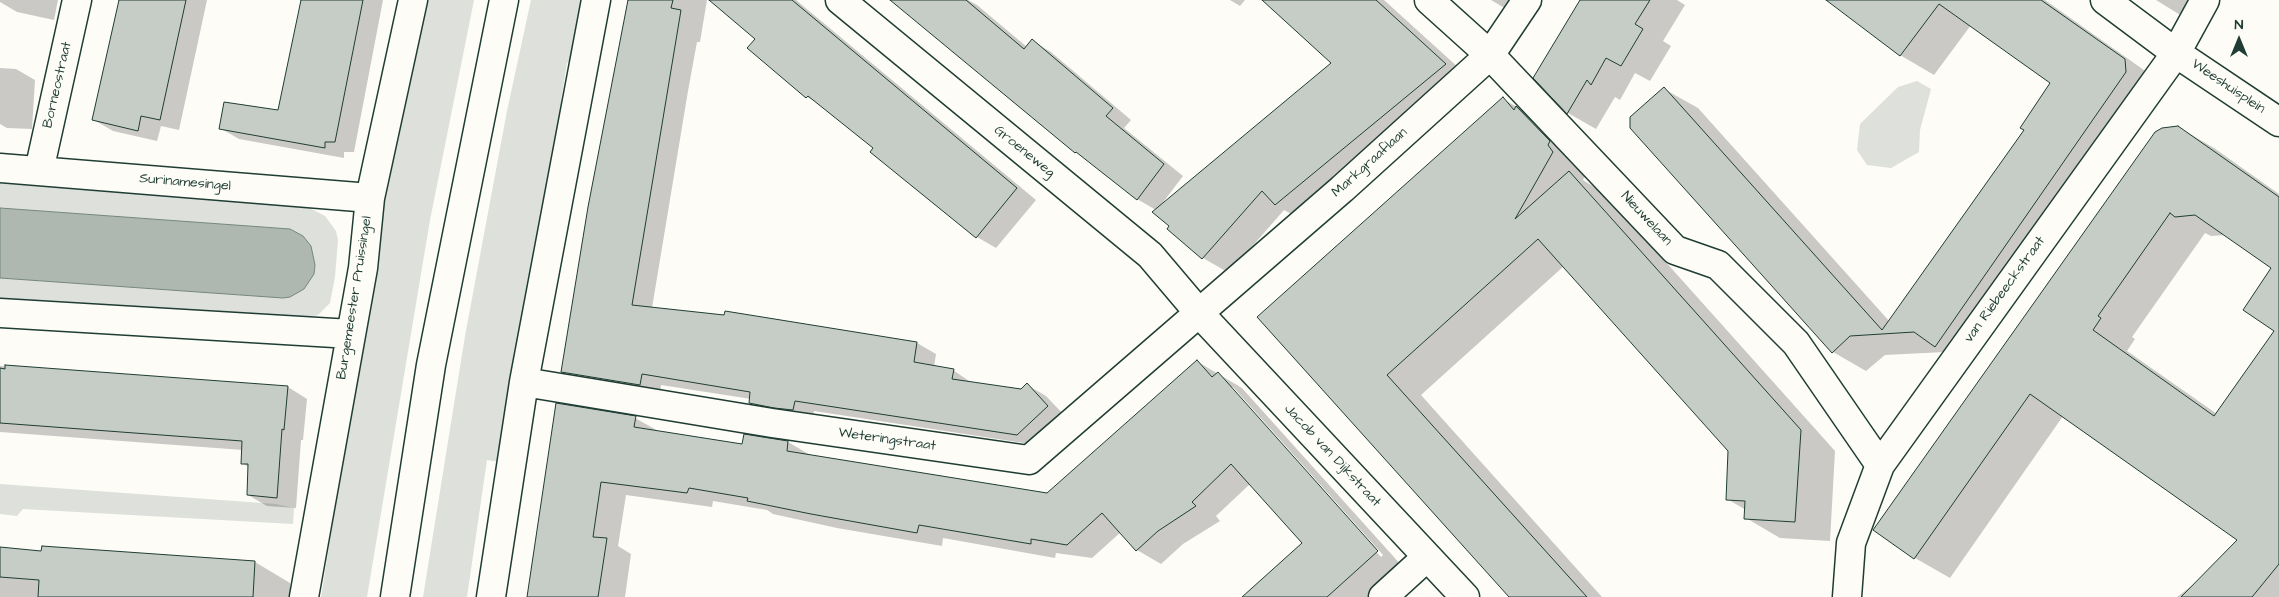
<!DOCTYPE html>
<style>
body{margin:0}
#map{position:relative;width:2279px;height:597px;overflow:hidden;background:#fdfcf7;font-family:"Architects Daughter",sans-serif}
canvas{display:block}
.north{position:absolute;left:2214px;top:15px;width:50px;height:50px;-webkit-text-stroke:4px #fdfcf7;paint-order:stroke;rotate:0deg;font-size:14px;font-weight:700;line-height:20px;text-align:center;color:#1f3d34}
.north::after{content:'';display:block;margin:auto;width:18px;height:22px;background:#1f3d34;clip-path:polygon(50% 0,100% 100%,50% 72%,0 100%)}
</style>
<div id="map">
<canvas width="2279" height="597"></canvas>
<div class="north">N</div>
</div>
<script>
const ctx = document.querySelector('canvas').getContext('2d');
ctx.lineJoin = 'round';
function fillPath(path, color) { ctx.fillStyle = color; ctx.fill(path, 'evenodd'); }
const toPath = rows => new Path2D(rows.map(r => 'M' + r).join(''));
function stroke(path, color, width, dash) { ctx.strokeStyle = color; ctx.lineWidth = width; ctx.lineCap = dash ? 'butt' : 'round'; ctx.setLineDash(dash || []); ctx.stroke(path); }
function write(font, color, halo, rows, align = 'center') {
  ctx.font = font + ' "Architects Daughter",sans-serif'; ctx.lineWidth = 5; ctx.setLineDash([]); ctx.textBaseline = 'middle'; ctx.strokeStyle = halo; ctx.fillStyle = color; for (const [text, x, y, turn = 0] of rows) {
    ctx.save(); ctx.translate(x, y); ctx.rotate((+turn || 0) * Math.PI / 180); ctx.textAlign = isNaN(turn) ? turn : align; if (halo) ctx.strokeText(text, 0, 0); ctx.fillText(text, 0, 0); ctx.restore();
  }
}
fillPath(toPath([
 [422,0,474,0,430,220,367,597,321,597,394,140],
 [531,0,583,0,571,61,567,63,561,100,563,103,500,462,487,460,467,597,423,597,465,336,507,111],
 [1917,81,1931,89,1920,130,1919,152,1891,168,1867,165,1857,150,1860,124,1898,87],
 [0,183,304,205,325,216,336,231,338,240,335,277,330,303,318,315,296,321,0,299,0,278,283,298,290,229,0,208],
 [0,484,276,504,294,508,293,524,23,509,17,516,0,514]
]), '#dde0db');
const water = toPath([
 [0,208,290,229,303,236,311,246,315,265,314,274,304,289,290,297,283,298,0,278,0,208]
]);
fillPath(water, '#aeb8b1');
stroke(water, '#75877f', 1);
fillPath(toPath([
 [0,0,58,0,54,20,17,12,0,2],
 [121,0,207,0,179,130,161,126,157,141,113,131,94,120],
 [301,0,383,0,354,152,344,152,344,158,239,139,220,128,279,111],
 [630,0,707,0,700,42,697,42,688,91,652,308,917,343,936,354,934,367,953,370,972,383,1021,390,1027,385,1046,396,1067,418,1037,445,814,411,812,421,769,414,750,403,751,399,661,385,660,396,582,383,562,372],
 [736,0,796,0,1036,200,996,248,977,237,875,148,823,106,807,97,757,39],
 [892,0,968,0,977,5,1027,47,1032,41,1051,52,1131,120,1124,128,1183,176,1161,205,1333,63,1265,0,1384,0,1471,79,1302,220,1284,210,1229,273,1203,258,1168,229,1171,226,1156,210,1137,199,1088,160,1076,152],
 [1230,0,1245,0,1240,6],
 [1491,0,1521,0,1513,13],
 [1582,0,1677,0,1685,5,1663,41,1671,46,1650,81,1635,73,1620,100,1615,97,1596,129,1568,113,1535,78],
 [1828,0,2045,0,2158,80,2077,212,1969,365,1945,352,1885,355,1866,371,1833,352,1664,89,1698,108,1890,322,2025,130,2052,82,1971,25,1934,75,1900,55],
 [2156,0,2212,0,2198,26],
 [0,68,16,69,35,80,32,129,7,128,0,124],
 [1503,99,1538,119,1587,172,1583,180,1604,193,1835,451,1830,541,1780,538,1746,518,1746,510,1727,499,1729,451,1564,266,1421,395,1602,597,1511,597,1259,317],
 [2178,127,2214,148,2279,194,2279,597,2177,597,2203,577,2239,540,2063,416,1950,578,1915,558,1875,529],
 [2205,233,2211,236,2226,235,2273,268,2276,331,2217,414,2127,351,2135,339,2132,337],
 [1198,362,1242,388,1402,566,1367,597,1243,597,1304,543,1250,484,1216,516,1220,521,1183,544,1161,564,1137,550,1121,532,1092,558,1056,553,1055,558,943,538,942,546,837,528,773,514,767,510,713,501,712,507,626,495,618,546,631,554,625,597,528,597,635,418,660,432,743,446,745,436,788,442,812,456,1048,495],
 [1230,387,1233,387,1383,555,1381,557],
 [0,366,288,387,307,399,303,440,301,440,296,508,267,506,248,495,250,468,242,463,243,450,0,432],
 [0,550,255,562,290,583,290,597,0,597]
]), '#0003');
const building = toPath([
 [119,0,186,0,160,120,141,116,138,131,92,120,119,0],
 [301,0,363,0,335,142,325,142,325,148,219,129,224,102,278,110,301,0],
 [628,0,673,0,671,8,681,10,632,305,724,315,725,311,917,342,914,362,954,369,952,379,1021,389,1027,383,1048,406,1017,435,795,401,793,410,774,408,749,403,750,392,642,374,640,385,561,372,588,207,628,0],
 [709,0,792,0,1017,188,976,238,870,152,873,148,808,96,806,98,747,48,755,39,709,0],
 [890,0,966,0,1024,49,1032,39,1113,108,1106,116,1164,164,1137,200,1076,152,1075,153,890,0],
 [1262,0,1376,0,1446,64,1275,205,1262,191,1202,259,1167,229,1169,226,1152,212,1331,63,1262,0],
 [1580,0,1650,0,1635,24,1643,29,1621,66,1606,58,1591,85,1587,80,1567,114,1533,78,1580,0],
 [1826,0,2041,0,2125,59,2126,72,1935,347,1914,332,1850,336,1832,353,1630,128,1630,117,1664,87,1882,330,2024,130,2020,128,2050,83,1939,4,1900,56,1826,0],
 [1503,97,1514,110,1516,106,1550,141,1548,145,1553,152,1515,219,1569,171,1801,430,1795,522,1744,519,1745,501,1726,500,1728,451,1538,239,1387,375,1587,597,1509,597,1257,317,1503,97],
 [2178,126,2279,197,2279,564,2252,597,2181,597,2237,540,2030,394,1914,559,1873,530,2155,132,2162,128,2178,126],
 [2170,213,2175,217,2195,215,2271,268,2243,310,2274,331,2214,416,2093,330,2101,318,2098,316,2170,213],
 [1197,360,1212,377,1218,372,1378,551,1327,597,1242,597,1302,543,1231,464,1192,502,1196,506,1158,531,1136,551,1102,513,1067,545,1031,539,1031,544,919,525,917,533,811,514,747,501,748,498,689,488,687,493,601,482,593,537,607,538,598,597,527,597,556,403,636,416,634,427,742,444,744,434,788,441,787,451,1047,493,1197,360],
 [5,365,288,386,284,430,282,429,277,498,247,495,248,464,241,464,242,441,0,423,0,368,5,369,5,365],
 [42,546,255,561,253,597,38,597,39,580,0,577,0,547,41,551,42,546]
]);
fillPath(building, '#c6cdc7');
stroke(building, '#1f3d34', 1);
const minor = toPath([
 [840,0,1150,255,1200,314,1465,597],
 [1429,0,1490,55,1675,250,1718,265,1796,343,1880,465],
 [2105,0,2176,53,2279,122],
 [0,168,370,198],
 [39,171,77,0],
 [0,313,351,334],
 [524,382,772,423,1029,460,1342,189,1490,55,1527,0],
 [304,597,363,268,370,198,413,0],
 [395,597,431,365,504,0],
 [491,597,524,382,596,0],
 [1383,597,1427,557],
 [1847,597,1851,543,1880,465,2176,53,2205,0]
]);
stroke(minor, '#1f3d34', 31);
stroke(minor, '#fdfcf7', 28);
write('14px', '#1f3d34', '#fdfcf7', [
 ["Borneostraat",58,85,-77],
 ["Weeshuisplein",2228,87,34],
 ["Groeneweg",1024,152,39],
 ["Markgraaflaan",1370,163,-42],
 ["Surinamesingel",185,183,5],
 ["Nieuwelaan",1646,219,47],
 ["van Riebeeckstraat",2005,290,-54],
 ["Burgemeester Pruissingel",355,298,-81],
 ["Weteringstraat",887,440,8],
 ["Jacob van Dijkstraat",1332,456,47]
]);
</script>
